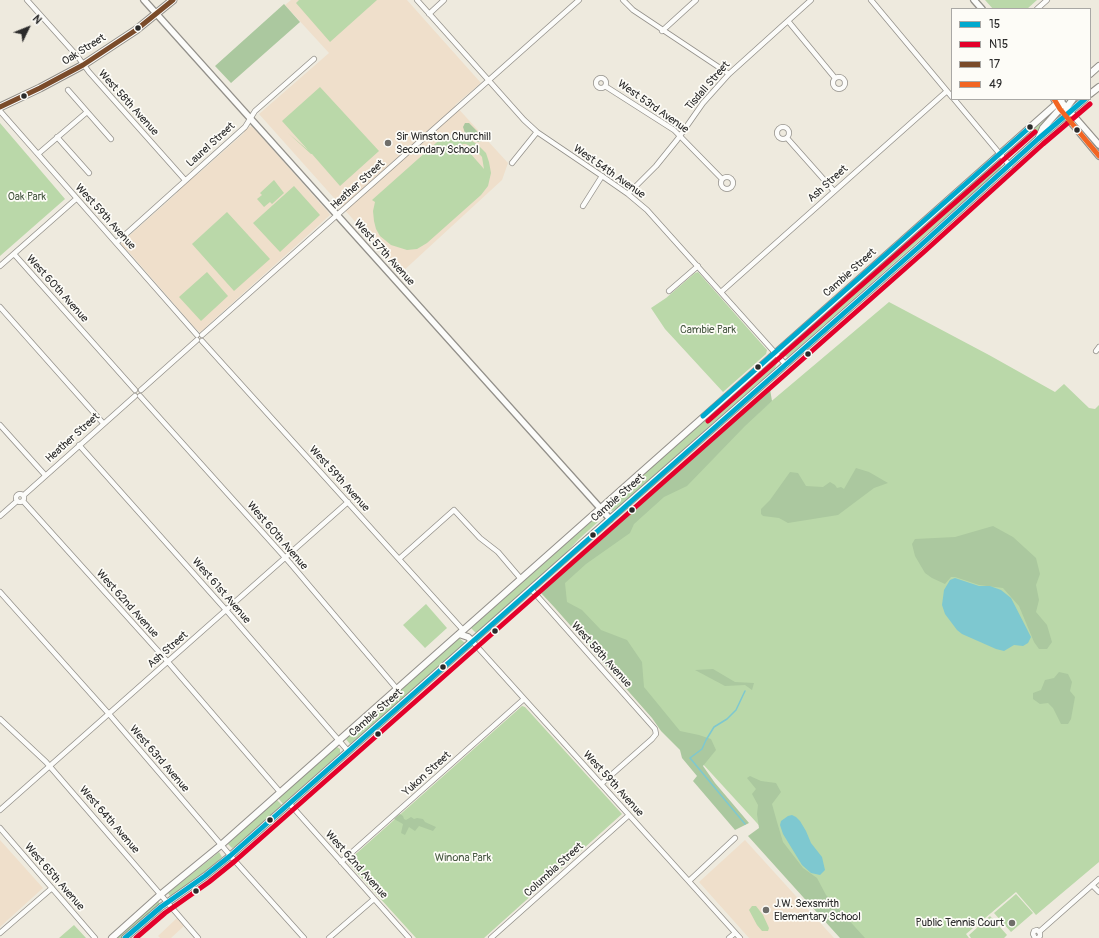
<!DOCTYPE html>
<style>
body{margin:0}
#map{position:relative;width:1099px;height:938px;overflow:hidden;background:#eeeade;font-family:Pangolin,sans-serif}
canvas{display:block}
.legend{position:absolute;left:951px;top:8px;width:140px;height:92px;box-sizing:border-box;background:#fdfcf7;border:1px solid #a9a8a5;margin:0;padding:5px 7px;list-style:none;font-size:12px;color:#2b2b2b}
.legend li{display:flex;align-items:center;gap:8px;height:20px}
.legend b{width:20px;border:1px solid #a9a8a5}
.north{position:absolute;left:8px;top:8px;width:40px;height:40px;-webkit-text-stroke:3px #fdfcf7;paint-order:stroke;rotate:47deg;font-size:11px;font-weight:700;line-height:16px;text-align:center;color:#2b2b2b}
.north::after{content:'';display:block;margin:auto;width:14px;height:18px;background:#2b2b2b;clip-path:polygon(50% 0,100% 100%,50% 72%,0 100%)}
</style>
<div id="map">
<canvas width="1099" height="938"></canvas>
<ul class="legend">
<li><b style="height:5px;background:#00a9ce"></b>15</li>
<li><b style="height:5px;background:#e4002b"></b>N15</li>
<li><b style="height:5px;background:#7a4b2a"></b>17</li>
<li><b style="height:5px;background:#f26522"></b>49</li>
</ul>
<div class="north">N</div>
</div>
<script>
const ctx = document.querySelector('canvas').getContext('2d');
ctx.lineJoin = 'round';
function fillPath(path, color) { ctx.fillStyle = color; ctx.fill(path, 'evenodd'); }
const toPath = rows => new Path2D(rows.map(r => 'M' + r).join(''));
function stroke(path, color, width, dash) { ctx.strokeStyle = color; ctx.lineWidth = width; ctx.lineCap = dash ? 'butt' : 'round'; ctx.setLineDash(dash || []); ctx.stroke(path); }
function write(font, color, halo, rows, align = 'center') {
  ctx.font = font + ' Pangolin,sans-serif'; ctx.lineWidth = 3.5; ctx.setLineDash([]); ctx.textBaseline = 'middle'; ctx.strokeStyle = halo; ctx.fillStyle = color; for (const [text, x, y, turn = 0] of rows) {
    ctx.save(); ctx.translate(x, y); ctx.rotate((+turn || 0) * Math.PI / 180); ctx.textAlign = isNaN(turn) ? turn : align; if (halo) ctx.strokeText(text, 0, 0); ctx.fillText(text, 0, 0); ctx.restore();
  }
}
fillPath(toPath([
 [291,0,407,0,481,83,455,105,508,163,502,180,401,273,259,114,329,53,285,5],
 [252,126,328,212,330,215,207,326,206,328,200,332,195,328,128,251,122,246,121,243,177,193,177,190,195,174,198,174,244,133,244,131,249,127],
 [0,840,43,888,0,927],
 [745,840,834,938,749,938,699,882],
 [177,918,184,926,171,938,160,938,158,936]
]), '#efdfcb');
fillPath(toPath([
 [299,0,377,0,330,42,296,3],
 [985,0,1037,0,1027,9,993,9],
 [320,87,379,151,340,186,312,154,311,154,288,133,308,150,282,121],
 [1054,113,1053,116,1018,150,1011,156,1007,156,1008,152,1050,115],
 [0,123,65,199,0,256],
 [445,135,447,138,457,137,467,138,477,144,486,153,489,162,491,173,488,186,481,195,427,243,417,249,407,250,391,245,380,236,376,229,374,221,373,211,375,202,372,200],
 [462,144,466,144,475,149,482,157,484,169],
 [998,161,1002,164,1000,169,790,355,787,357,783,355,783,352,784,349],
 [274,180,284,193,272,204,270,202,264,207,257,199,262,195,260,193],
 [294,186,320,215,280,252,253,223],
 [227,212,270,259,234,291,192,244],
 [207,272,228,296,201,321,179,297],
 [698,272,767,350,766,354,723,392,665,329,651,308,666,298,695,273],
 [889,302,989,355,1055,392,1064,384,1089,408,1095,409,1099,405,1099,862,1036,915,1016,892,966,934,969,938,858,938,756,822,548,595,755,415],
 [773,360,777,363,775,368,616,509,612,511,607,506,770,362],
 [596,517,599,521,579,539,563,556,476,633,471,628],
 [426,604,447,628,425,648,403,625],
 [459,638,465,643,400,701,395,695],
 [394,696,399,702,350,744,346,739,347,737],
 [522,706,525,707,622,814,484,938,416,938,349,864,349,860],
 [337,747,340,749,340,753,283,804,278,798,334,748],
 [277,800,282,805,237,846,232,848,228,844,230,841],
 [219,852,222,857,206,872,172,895,170,896,168,893],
 [1016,894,1033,913,1011,932,994,913],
 [158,901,160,904,159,905,121,938,115,938],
 [752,906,756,906,763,915,769,928,768,931,762,931,757,925,749,910],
 [990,916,1007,935,1004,938,971,938,969,935],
 [74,925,86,938,59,938]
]), '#bad8a9');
fillPath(toPath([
 [284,4,300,22,231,83,215,66],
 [465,123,469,123,484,138,480,142,477,142,466,136,463,127],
 [770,389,772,401,745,426,687,486,664,497,634,524,630,533,586,564,565,583,567,602,582,610,601,630,627,640,642,662,644,687,680,731,699,735,711,739,716,750,703,766,715,783,749,823,735,830,693,781,697,776,682,758,680,750,661,731,652,718,555,608,541,593,558,576],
 [856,468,869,472,888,483,874,488,838,515,788,523,779,518,763,516,761,514,761,509,770,500,790,472,798,473,806,486,823,487,830,482,835,485,837,488,841,487,844,489],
 [993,526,1013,537,1036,558,1040,574,1036,585,1039,600,1036,612,1047,625,1052,642,1047,649,1039,649,1034,642,1019,606,1003,588,979,585,955,577,951,577,945,584,932,578,925,573,915,556,912,544,915,539,955,537],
 [713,669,735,682,754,683,752,690,745,685,725,686,695,670],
 [1059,672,1068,674,1072,682,1070,691,1075,697,1071,719,1068,724,1061,724,1053,708,1048,703,1040,704,1033,699,1033,693,1041,690,1045,680,1054,678],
 [750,776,761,781,776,783,781,792,772,804,777,822,783,842,803,868,817,878,826,895,865,938,840,938,748,836,759,828,757,814,758,805,752,794,756,789,747,778],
 [400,814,403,816,404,819,406,820,411,817,414,819,417,818,423,819,425,822,436,827,433,831,419,826,415,831,409,827,405,835,401,833,403,824,394,819]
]), '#abc89f');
fillPath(toPath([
 [955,578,979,586,990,586,1001,590,1011,598,1031,637,1028,643,1023,646,1014,645,1004,651,996,649,962,634,957,630,945,614,942,605,944,590,950,580],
 [792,815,796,817,800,821,806,831,811,843,822,857,825,870,820,875,811,873,802,865,783,834,780,825,781,821,788,816]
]), '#7ec8d0');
stroke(toPath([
 [745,691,736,710,727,719,714,727,706,740,702,749,690,758,745,824]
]), '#7ec8d0', 1.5);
const minor = toPath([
 [27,0,78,57,89,72,185,180],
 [417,0,524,120,537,132,602,176,628,194,647,210,786,365],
 [623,0,633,10,729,74],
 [871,0,952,97],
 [1037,9,1047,0],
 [429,14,444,0],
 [788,21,835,78],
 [662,31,696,0],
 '833 83a6 6 0 1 1 12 0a6 6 0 1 1-12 0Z',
 '596 83a5 5 0 1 1 10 0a5 5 0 1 1-10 0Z',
 [605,86,674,130,722,179],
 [68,90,111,139],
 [954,99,1010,166],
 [0,111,197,335],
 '777 133a6 6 0 1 1 12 0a6 6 0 1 1-12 0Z',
 [57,137,89,173],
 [787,138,834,191],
 [38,154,87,112],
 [512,163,537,132],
 '721 183a6 6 0 1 1 12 0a6 6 0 1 1-12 0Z',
 [628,194,656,166,677,140,703,103,729,74,811,0],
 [583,206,602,176],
 [116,243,245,127,255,111,314,59],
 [14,254,135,390],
 [0,266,76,199],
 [669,291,698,266],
 [721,292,947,91],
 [0,307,103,423],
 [202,335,579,0],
 [202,341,463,630],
 [1096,351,1099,347],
 [141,390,197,340],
 [140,396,290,563,397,689],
 [0,425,45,475],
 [79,445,226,610,348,751],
 '16 498a4 4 0 1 1 8 0a4 4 0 1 1-8 0Z',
 [24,495,135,396],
 [23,501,168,662,280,792],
 [0,516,17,501],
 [399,559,454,510,480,538,498,552,521,579],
 [531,589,655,729,656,734,652,739,601,784],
 [0,592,109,714,235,861,304,938],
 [472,641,740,938],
 [0,719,46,762,198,938],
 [289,803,409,938],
 [0,810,348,502],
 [0,828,95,938],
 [341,862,524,699],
 [689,881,735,838],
 [1092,885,1099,892],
 [1039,932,1099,879],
 [0,933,52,888],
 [329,938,374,899],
 [491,938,629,815],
 [729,938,735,933],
 [1035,938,1033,934,1034,931,1037,930,1040,933,1040,936,1038,938]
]);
const tertiary = toPath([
 [144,0,610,519],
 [974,0,982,9],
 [1054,99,1060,109,1099,156],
 [1059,99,1099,145]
]);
const secondary = toPath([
 [1090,74,1099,66],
 [1090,94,1099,87],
 [1065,115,1067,107,1073,99],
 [1039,137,1043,128,1060,109,1061,100],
 [459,634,468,637,472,641],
 [112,938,160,895,221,845,1062,99],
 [125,938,161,907,205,876,230,856,569,555,920,246,1038,139,1085,99]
]);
const primary = toPath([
 [0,107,40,88,83,65,136,30,173,0]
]);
stroke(minor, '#93908a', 6);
stroke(tertiary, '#93908a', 8);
stroke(secondary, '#93908a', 8);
stroke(primary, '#93908a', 9);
stroke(minor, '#fcfcfa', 4.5);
stroke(tertiary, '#fcfcfa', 5.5);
stroke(secondary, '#fcfcfa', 6);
stroke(primary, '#fcfcfa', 7);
stroke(toPath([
 [703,416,1030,127],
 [125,938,161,907,205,876,230,856,920,246,1038,139,1085,99]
]), '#00a9ce', 5);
stroke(toPath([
 [708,421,1035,132],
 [136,938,165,913,209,882,235,861,925,251,1043,144,1090,104]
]), '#e4002b', 5);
stroke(toPath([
 [0,107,40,88,83,65,136,30,173,0]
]), '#7a4b2a', 5);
stroke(toPath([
 [1054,99,1060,109,1099,156]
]), '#f26522', 5);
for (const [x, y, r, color] of [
 [138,28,3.5,"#2b2b2b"],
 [24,96,3.5,"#2b2b2b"],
 [1030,127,3.5,"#2b2b2b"],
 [1077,130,3.5,"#2b2b2b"],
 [388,143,4,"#6f6e6a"],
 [808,354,3.5,"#2b2b2b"],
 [758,367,3.5,"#2b2b2b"],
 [632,510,3.5,"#2b2b2b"],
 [593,535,3.5,"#2b2b2b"],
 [495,631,3.5,"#2b2b2b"],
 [443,667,3.5,"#2b2b2b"],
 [378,734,3.5,"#2b2b2b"],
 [270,820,3.5,"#2b2b2b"],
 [196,891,3.5,"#2b2b2b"],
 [766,910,4,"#6f6e6a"],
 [1012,923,4,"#6f6e6a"]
]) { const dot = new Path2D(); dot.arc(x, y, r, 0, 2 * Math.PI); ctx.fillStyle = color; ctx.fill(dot); stroke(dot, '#fdfcf7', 1.5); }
write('11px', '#2b2b2b', '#fdfcf7', [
 ["Oak Street",84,50,-32],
 ["Tisdall Street",708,86,-49],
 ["West 58th Avenue",128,103,48],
 ["West 53rd Avenue",653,107,35],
 ["Laurel Street",211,145,-42],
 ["West 54th Avenue",609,172,35],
 ["Ash Street",828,184,-42],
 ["Heather Street",358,185,-42],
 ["West 59th Avenue",105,217,48],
 ["West 57th Avenue",384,253,48],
 ["Cambie Street",850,273,-42],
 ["West 60th Avenue",57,289,48],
 ["Heather Street",73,438,-42],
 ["West 59th Avenue",339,479,48],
 ["Cambie Street",618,498,-41],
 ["West 60th Avenue",277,536,49],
 ["West 61st Avenue",221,591,49],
 ["West 62nd Avenue",127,604,48],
 ["Ash Street",168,650,-41],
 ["West 58th Avenue",601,655,48],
 ["Cambie Street",376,713,-41],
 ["West 63rd Avenue",159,759,49],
 ["Yukon Street",427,774,-42],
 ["West 59th Avenue",613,784,48],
 ["West 64th Avenue",109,820,49],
 ["West 62nd Avenue",356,865,48],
 ["Columbia Street",554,870,-42],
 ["West 65th Avenue",54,877,49]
]);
write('11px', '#2b2b2b', '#fdfcf7', [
 ["Sir Winston Churchill",396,137],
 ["Secondary School",396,150],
 ["J.W. Sexsmith",774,904],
 ["Elementary School",774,917],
 ["Public Tennis Court",1004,923,"right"]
], 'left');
write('11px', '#495a44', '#fdfcf7', [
 ["Oak Park",27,197],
 ["Cambie Park",708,330],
 ["Winona Park",463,858]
]);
</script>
